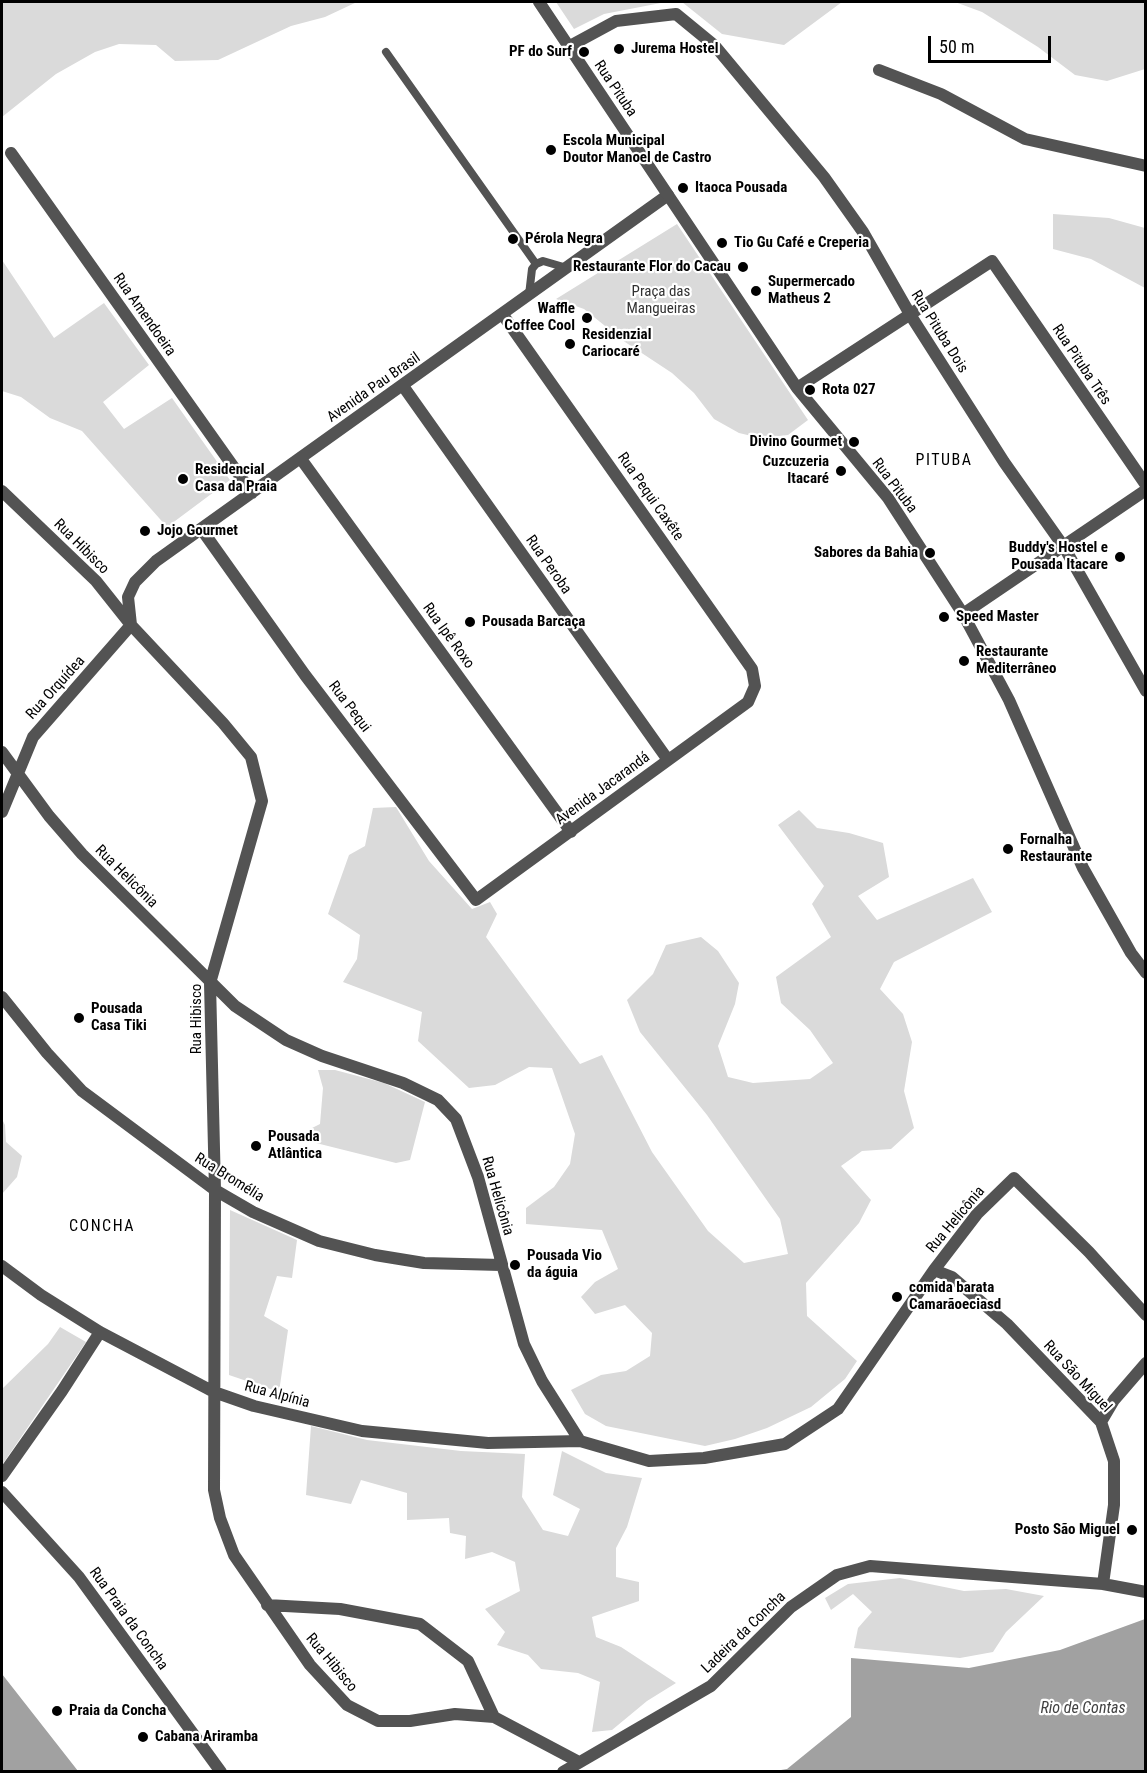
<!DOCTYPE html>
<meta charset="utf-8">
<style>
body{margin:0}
#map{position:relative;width:1147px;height:1773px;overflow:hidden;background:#fff;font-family:"Roboto Condensed",sans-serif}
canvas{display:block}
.frame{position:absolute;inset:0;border:3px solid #000;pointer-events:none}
.scale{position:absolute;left:928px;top:36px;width:123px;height:27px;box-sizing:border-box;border:3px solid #000;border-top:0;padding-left:8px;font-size:18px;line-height:21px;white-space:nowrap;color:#000;-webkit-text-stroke:4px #fff;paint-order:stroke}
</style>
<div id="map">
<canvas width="1147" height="1773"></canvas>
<div class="frame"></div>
<div class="scale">50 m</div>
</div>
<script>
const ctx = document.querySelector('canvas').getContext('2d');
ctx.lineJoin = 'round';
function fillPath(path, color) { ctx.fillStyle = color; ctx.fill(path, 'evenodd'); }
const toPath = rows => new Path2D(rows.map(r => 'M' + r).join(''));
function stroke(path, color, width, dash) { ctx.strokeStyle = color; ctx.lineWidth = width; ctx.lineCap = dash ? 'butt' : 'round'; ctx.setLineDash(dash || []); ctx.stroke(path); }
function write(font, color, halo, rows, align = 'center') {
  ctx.font = font + ' "Roboto Condensed",sans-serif'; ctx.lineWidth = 4.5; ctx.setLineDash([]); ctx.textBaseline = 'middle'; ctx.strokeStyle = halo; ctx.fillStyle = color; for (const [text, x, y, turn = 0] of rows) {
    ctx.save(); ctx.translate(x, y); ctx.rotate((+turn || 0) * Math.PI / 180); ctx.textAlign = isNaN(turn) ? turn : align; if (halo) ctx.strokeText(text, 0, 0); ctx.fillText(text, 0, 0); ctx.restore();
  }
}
fillPath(toPath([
 [2,2,357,2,325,17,291,26,218,60,175,61,156,45,119,44,95,52,56,74,2,117],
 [556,2,666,2,604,14,574,29],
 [682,2,842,2,784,45,722,34],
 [955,2,1145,2,1145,69,1107,81,1075,75,1038,47,982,12],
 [1053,214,1109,218,1145,228,1145,288,1091,259,1053,249],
 [677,224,808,420,788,435,760,438,739,433,714,419,694,393,672,373,625,342,584,309,556,299],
 [2,260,54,338,104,303,149,365,103,402,124,429,172,398,230,480,167,527,82,431,50,418,21,397,2,391],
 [396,807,429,861,472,909,490,902,497,914,486,937,580,1064,602,1055,652,1152,708,1231,744,1263,788,1254,780,1219,707,1115,640,1032,627,1000,653,974,666,945,701,937,718,951,739,983,735,1004,718,1046,728,1077,753,1083,810,1079,833,1063,810,1030,781,1003,776,977,831,937,812,904,824,886,778,825,799,810,817,828,849,833,883,843,889,877,858,896,877,920,973,878,992,912,894,962,880,989,903,1014,912,1042,904,1091,914,1128,891,1149,862,1151,841,1166,871,1200,859,1223,806,1283,807,1316,857,1361,845,1379,811,1407,767,1428,735,1439,705,1446,606,1426,585,1414,571,1390,601,1375,626,1371,650,1356,652,1333,625,1305,595,1314,581,1297,595,1282,618,1269,602,1230,526,1224,526,1208,554,1187,570,1164,575,1134,552,1068,529,1067,495,1085,469,1088,418,1041,422,1012,343,982,357,959,360,935,328,914,349,855,365,846,373,808],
 [318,1070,335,1070,384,1083,425,1102,410,1160,396,1163,316,1143,308,1130,320,1124,323,1088],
 [2,1119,5,1125,6,1142,22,1156,17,1177,2,1194],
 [230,1210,297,1240,292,1278,277,1276,264,1316,288,1330,279,1392,229,1375],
 [60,1327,86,1342,2,1465,2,1389,48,1344],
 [311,1426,367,1440,461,1451,525,1454,522,1497,543,1530,568,1536,580,1509,553,1495,562,1451,606,1473,642,1478,627,1527,616,1548,616,1577,639,1582,639,1601,592,1617,596,1637,621,1647,676,1683,647,1701,612,1730,592,1732,600,1682,578,1673,541,1669,528,1655,497,1645,505,1632,485,1609,520,1591,515,1562,492,1552,465,1559,466,1536,450,1533,449,1518,407,1520,407,1493,361,1480,351,1504,306,1495],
 [900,1578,964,1591,1006,1589,1044,1596,1006,1632,993,1652,960,1658,854,1648,858,1628,872,1612,853,1594,831,1610,825,1598,848,1584]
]), '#dadada');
fillPath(toPath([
 [1145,1619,1145,1771,775,1771,787,1769,851,1717,851,1658,969,1668,1060,1650],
 [2,1674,78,1771,2,1771]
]), '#a1a1a1');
stroke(toPath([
 [386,52,536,264],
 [529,295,532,269,536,264,543,261,567,268]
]), '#535353', 8);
stroke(toPath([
 [568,47,616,21,676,14,715,46,824,177,863,232,911,316,1004,462,1064,547,1146,691],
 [879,70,941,94,1025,139,1146,166],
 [11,153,252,493],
 [403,386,668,760],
 [797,388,992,261,1146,485],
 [301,459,571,832],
 [2,491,96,581,131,625,223,723,251,757,262,801,210,983,215,1190,214,1490,220,1518,234,1555,310,1665,347,1705,378,1721,410,1721,455,1714,494,1717,579,1762],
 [202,530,305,675,476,900,748,702,755,686,752,669,503,315],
 [963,614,1146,490],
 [131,625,128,597,135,582,156,561,668,195,797,388,888,498,963,614,1009,700,1083,868,1131,953,1146,973],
 [2,752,49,816,82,854,235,1006,286,1040,322,1056,403,1083,438,1100,456,1119,478,1177,524,1344,542,1381,580,1441],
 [2,812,33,737,131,625],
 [2,997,47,1053,82,1091,215,1190,253,1212,319,1241,375,1255,424,1263,501,1265],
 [2,1266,41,1295,100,1332,214,1392,254,1406,362,1431,488,1443,580,1441,649,1461,704,1458,785,1444,838,1409,934,1270,977,1214,1014,1178,1089,1252,1146,1315],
 [934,1270,952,1277,1007,1324,1101,1422,1114,1461,1114,1505,1103,1584],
 [1101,1422,1114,1400,1146,1363],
 [2,1476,62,1391,100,1332],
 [2,1492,79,1577,221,1772],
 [267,1605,340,1609,420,1624,468,1661,494,1717],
 [563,1772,711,1686,791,1607,837,1575,870,1566,1103,1584,1146,1592]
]), '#535353', 12);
stroke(toPath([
 [539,2,668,195]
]), '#535353', 12);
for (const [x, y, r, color] of [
 [619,49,6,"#000"],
 [584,52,6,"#000"],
 [551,150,6,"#000"],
 [683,188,6,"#000"],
 [513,239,6,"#000"],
 [722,243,6,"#000"],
 [743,267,6,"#000"],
 [756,291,6,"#000"],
 [587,318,6,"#000"],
 [570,344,6,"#000"],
 [810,390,6,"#000"],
 [854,442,6,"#000"],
 [841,471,6,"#000"],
 [183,479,6,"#000"],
 [145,531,6,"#000"],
 [930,553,6,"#000"],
 [1120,557,6,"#000"],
 [944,617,6,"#000"],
 [470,622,6,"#000"],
 [964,661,6,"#000"],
 [1008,849,6,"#000"],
 [79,1018,6,"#000"],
 [256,1146,6,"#000"],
 [515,1265,6,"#000"],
 [897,1297,6,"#000"],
 [1132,1530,6,"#000"],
 [57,1711,6,"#000"],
 [143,1737,6,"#000"]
]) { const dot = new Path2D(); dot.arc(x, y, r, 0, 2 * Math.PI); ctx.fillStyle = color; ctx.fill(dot); stroke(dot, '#fff', 2); }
write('bold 15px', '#000', '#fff', [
 ["Jurema Hostel",631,49],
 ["PF do Surf",572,52,"right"],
 ["Escola Municipal",563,141],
 ["Doutor Manoel de Castro",563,158],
 ["Itaoca Pousada",695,188],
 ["Pérola Negra",525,239],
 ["Tio Gu Café e Creperia",734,243],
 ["Restaurante Flor do Cacau",731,267,"right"],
 ["Supermercado",768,282],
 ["Matheus 2",768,299],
 ["Waffle",575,309,"right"],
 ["Coffee Cool",575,326,"right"],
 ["Residenzial",582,335],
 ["Cariocaré",582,352],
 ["Rota 027",822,390],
 ["Divino Gourmet",842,442,"right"],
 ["Cuzcuzeria",829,462,"right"],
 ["Itacaré",829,479,"right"],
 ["Residencial",195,470],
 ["Casa da Praia",195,487],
 ["Jojo Gourmet",157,531],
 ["Buddy's Hostel e",1108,548,"right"],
 ["Pousada Itacare",1108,565,"right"],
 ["Sabores da Bahia",918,553,"right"],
 ["Speed Master",956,617],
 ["Pousada Barcaça",482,622],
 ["Restaurante",976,652],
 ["Mediterrâneo",976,669],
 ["Fornalha",1020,840],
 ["Restaurante",1020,857],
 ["Pousada",91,1009],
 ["Casa Tiki",91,1026],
 ["Pousada",268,1137],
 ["Atlântica",268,1154],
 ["Pousada Vio",527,1256],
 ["da águia",527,1273],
 ["comida barata",909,1288],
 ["Camarãoeciasd",909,1305],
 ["Posto São Miguel",1120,1530,"right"],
 ["Praia da Concha",69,1711],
 ["Cabana Ariramba",155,1737]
], 'left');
write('15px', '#000', '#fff', [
 ["Rua Pituba",615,89,56],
 ["Rua Amendoeira",144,315,55],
 ["Rua Pituba Dois",939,332,58],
 ["Rua Pituba Três",1081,365,56],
 ["Avenida Pau Brasil",374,388,-35],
 ["Rua Pituba",894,486,53],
 ["Rua Pequi Caxête",650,497,55],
 ["Rua Hibisco",81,547,45],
 ["Rua Peroba",548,565,55],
 ["Rua Ipê Roxo",448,636,54],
 ["Rua Orquídea",56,688,-48],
 ["Rua Pequi",349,707,53],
 ["Avenida Jacarandá",603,789,-36],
 ["Rua Helicônia",126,877,45],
 ["Rua Hibisco",197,1019,-90],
 ["Rua Bromélia",229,1178,32],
 ["Rua Helicônia",497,1196,74],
 ["Rua Helicônia",956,1220,-50],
 ["Rua São Miguel",1077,1377,47],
 ["Rua Alpínia",277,1395,15],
 ["Rua Praia da Concha",128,1619,54],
 ["Ladeira da Concha",744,1633,-44],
 ["Rua Hibisco",331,1663,50]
]);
write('15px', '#313131', '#fff', [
 ["Praça das",661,292],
 ["Mangueiras",661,309]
]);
ctx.letterSpacing = '1.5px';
write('16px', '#000', '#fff', [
 ["PITUBA",944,461],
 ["CONCHA",102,1227]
]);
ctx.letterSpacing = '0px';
write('italic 16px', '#424242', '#fff', [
 ["Rio de Contas",1083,1709]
]);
</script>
